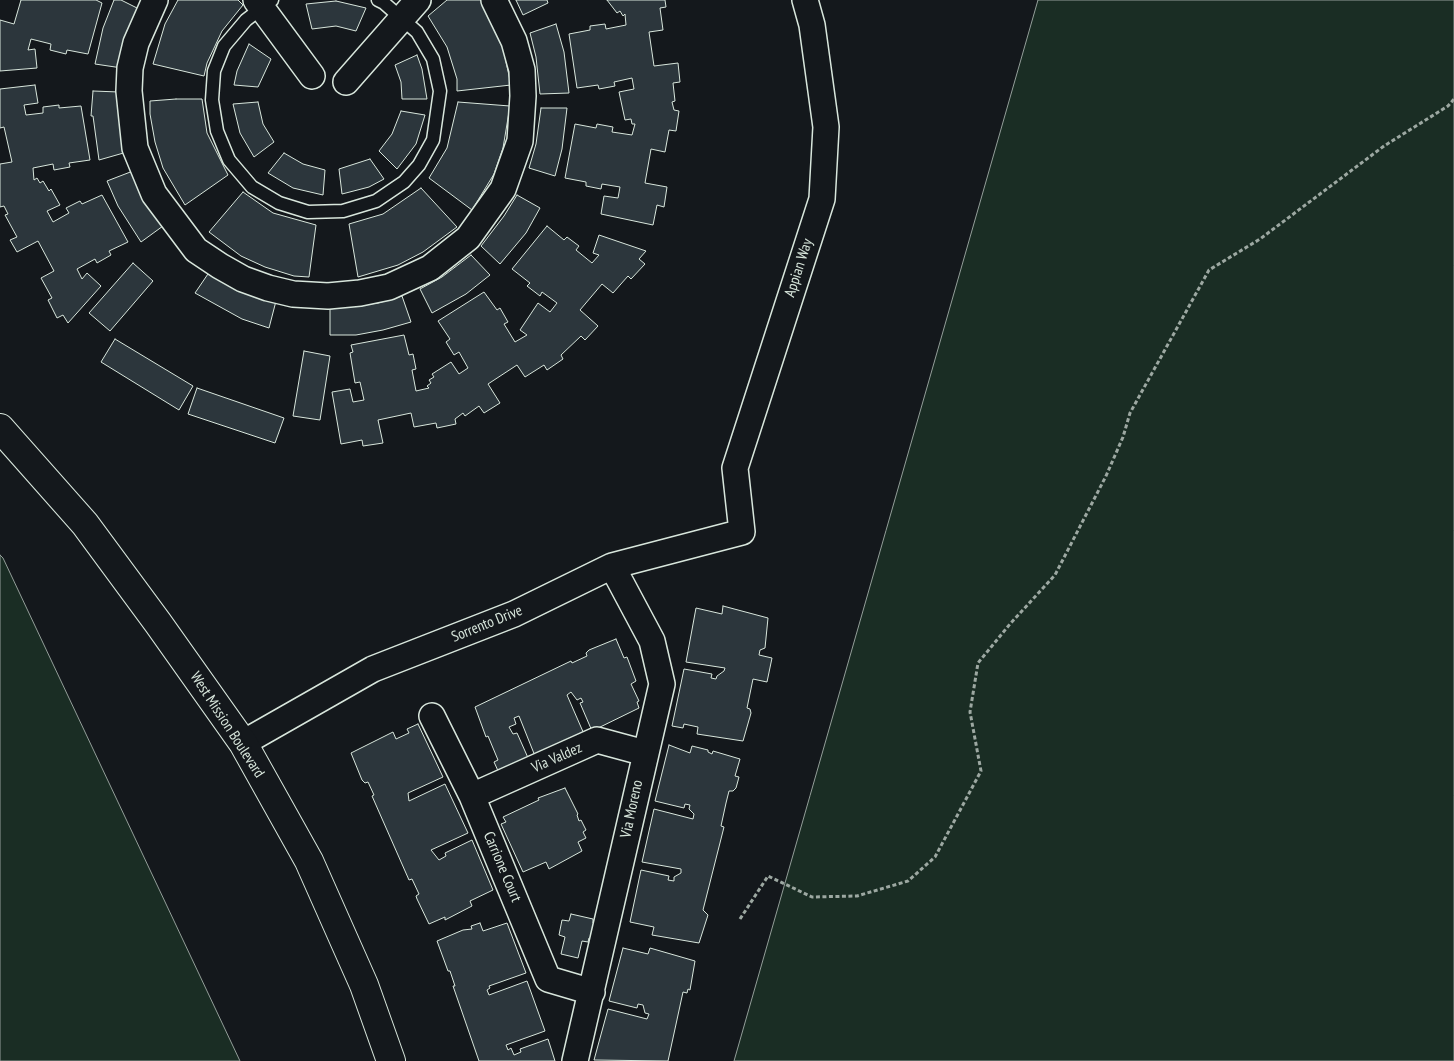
<!DOCTYPE html>
<style>
body{margin:0}
canvas{display:block;background:#14181c}
</style>
<canvas width="1454" height="1061"></canvas>
<script>
const ctx = document.querySelector('canvas').getContext('2d');
ctx.lineJoin = 'round';
function fillPath(path, color) { ctx.fillStyle = color; ctx.fill(path, 'evenodd'); }
const toPath = rows => new Path2D(rows.map(r => 'M' + r).join(''));
function stroke(path, color, width, dash) { ctx.strokeStyle = color; ctx.lineWidth = width; ctx.lineCap = dash ? 'butt' : 'round'; ctx.setLineDash(dash || []); ctx.stroke(path); }
function write(font, color, halo, rows, align = 'center') {
  ctx.font = font + ' "PT Sans Narrow",sans-serif'; ctx.lineWidth = 4; ctx.setLineDash([]); ctx.textBaseline = 'middle'; ctx.strokeStyle = halo; ctx.fillStyle = color; for (const [text, x, y, turn = 0] of rows) {
    ctx.save(); ctx.translate(x, y); ctx.rotate((+turn || 0) * Math.PI / 180); ctx.textAlign = isNaN(turn) ? turn : align; if (halo) ctx.strokeText(text, 0, 0); ctx.fillText(text, 0, 0); ctx.restore();
  }
}
const green = toPath([
 [1038,0,1454,0,1454,1061,734,1061,1038,0],
 [0,555,3,558,240,1061,0,1061,0,555]
]);
fillPath(green, '#1a2d24');
stroke(green, '#939e99', 1);
const building = toPath([
 [21,0,96,0,102,3,88,54,67,50,66,54,50,50,51,44,31,39,28,50,35,49,37,68,0,71,0,20,14,24,21,0],
 [114,0,121,0,139,9,122,68,95,64,103,28,114,0],
 [178,0,238,0,243,5,222,31,207,63,204,76,153,64,165,24,178,0],
 [447,0,481,0,492,19,502,43,511,85,457,91,457,79,447,47,428,16,447,0],
 [516,0,547,0,548,3,523,15,516,0],
 [607,0,665,0,666,7,660,8,663,30,649,32,654,66,678,63,680,82,673,83,675,101,672,102,674,110,679,111,676,131,669,130,665,152,651,149,645,183,667,187,664,207,657,205,653,225,601,214,604,196,618,198,620,187,602,184,601,189,586,186,586,182,565,178,575,124,596,128,597,124,613,127,612,132,632,135,635,124,632,124,631,119,625,120,619,92,634,89,632,78,614,82,615,86,599,89,598,85,577,88,569,34,590,30,590,26,605,24,606,29,626,25,625,14,623,16,620,11,617,13,607,0],
 [336,1,366,8,356,31,336,26,312,29,306,4,336,1],
 [556,24,564,52,569,93,540,94,536,57,530,33,556,24],
 [249,44,271,59,258,87,234,85,237,71,249,44],
 [417,55,422,69,427,99,402,99,401,82,395,65,417,55],
 [35,85,38,103,24,105,26,115,43,113,43,107,59,105,59,108,81,106,90,160,69,163,70,167,54,170,53,164,33,168,34,180,37,178,40,183,43,181,49,191,51,189,60,205,47,211,53,222,69,213,66,208,80,201,82,204,102,195,128,242,109,251,111,255,97,263,95,259,77,269,82,279,87,273,101,286,68,323,63,315,57,318,48,300,52,298,41,278,54,271,38,241,17,252,10,240,17,237,5,215,8,214,4,206,0,207,0,164,12,162,4,127,0,128,0,89,35,85],
 [93,91,119,92,127,152,99,160,93,116,91,116,93,91],
 [176,99,202,99,207,133,228,175,185,205,163,168,155,142,150,114,150,101,176,99],
 [258,102,263,124,274,142,254,157,240,133,233,104,258,102],
 [458,102,510,106,503,148,494,174,472,210,429,178,447,148,458,102],
 [541,108,567,108,562,149,555,176,529,168,536,144,541,108],
 [401,111,425,115,416,144,397,169,379,151,392,134,401,111],
 [284,153,303,164,325,170,323,195,293,188,268,173,284,153],
 [370,159,384,179,369,187,342,194,339,169,370,159],
 [133,171,163,226,141,242,118,206,107,181,133,171],
 [421,188,457,227,423,252,398,265,358,277,349,224,383,214,421,188],
 [243,192,273,213,316,225,309,277,294,276,265,267,241,256,209,232,243,192],
 [517,195,540,208,526,233,500,264,481,246,504,216,517,195],
 [547,226,564,240,567,237,579,246,576,250,592,263,599,255,593,253,599,235,646,251,639,259,645,264,631,279,628,276,613,293,602,284,580,310,598,326,585,340,581,336,561,355,563,359,547,370,544,365,525,377,517,365,488,384,500,403,484,413,479,406,465,416,463,413,455,419,456,424,437,428,436,423,414,427,411,413,378,420,383,443,363,446,362,440,341,444,332,392,350,389,353,402,364,400,360,382,355,383,350,353,353,352,351,345,404,335,409,355,413,354,416,369,412,370,416,391,429,388,427,386,431,383,429,380,434,377,432,374,451,362,459,374,468,368,459,352,454,355,446,342,450,339,438,321,484,292,497,310,500,308,508,322,504,324,515,342,527,335,520,330,538,303,550,312,557,303,542,292,540,296,527,286,530,283,512,269,547,226],
 [471,255,490,275,466,294,432,313,420,289,442,277,471,255],
 [133,263,153,281,110,331,89,313,133,263],
 [210,271,276,301,269,328,242,319,195,293,210,271],
 [402,296,411,322,383,330,356,335,330,335,330,309,378,303,402,296],
 [115,339,193,386,179,410,101,362,115,339],
 [304,351,330,356,320,420,293,416,304,351],
 [197,388,284,418,275,443,188,414,197,388],
 [723,606,768,618,765,648,760,650,759,655,772,658,767,682,753,679,747,708,750,709,751,713,743,741,697,734,698,727,684,724,683,728,672,726,684,669,712,674,711,678,716,679,717,676,724,671,725,668,686,662,696,608,722,614,723,606],
 [616,639,624,658,627,657,636,681,631,684,639,701,637,702,639,708,592,731,580,703,583,702,581,698,577,700,571,692,567,695,584,734,535,756,519,716,514,718,516,724,509,727,513,734,517,733,529,760,499,773,494,762,498,760,488,736,486,737,475,707,571,661,572,663,587,656,586,653,589,650,616,639],
 [418,724,443,777,408,793,409,801,445,784,468,833,431,850,439,860,446,856,445,853,472,840,493,890,470,901,472,906,445,920,445,917,429,924,417,899,416,896,419,894,412,879,409,880,372,796,374,795,368,782,365,783,362,780,351,753,393,732,396,739,409,733,407,729,418,724],
 [669,745,690,753,692,746,708,750,708,752,712,754,713,751,740,759,735,776,739,777,736,788,733,791,729,791,726,803,721,826,724,827,703,910,708,915,699,943,652,935,654,927,630,922,641,870,669,876,668,880,674,881,674,877,681,873,681,869,642,862,654,809,693,819,694,814,689,809,690,805,685,804,684,808,655,801,669,745],
 [565,788,578,814,577,815,579,821,581,820,586,830,583,832,586,838,578,842,582,851,549,869,546,862,523,872,501,824,506,822,503,817,539,800,538,798,565,788],
 [571,914,593,919,593,923,595,923,592,939,589,938,588,942,582,941,578,958,561,954,565,937,559,935,562,920,569,921,571,914],
 [480,923,483,931,507,923,526,973,489,986,490,988,487,990,489,995,527,981,545,1031,506,1045,508,1050,511,1048,514,1055,521,1052,520,1049,548,1039,555,1061,479,1061,453,986,455,986,450,971,448,971,437,941,463,930,472,929,471,926,480,923],
 [623,948,648,954,650,948,695,961,690,990,688,989,687,993,683,992,668,1061,594,1060,608,1009,647,1019,649,1014,645,1013,643,1005,638,1004,637,1008,609,1001,623,948]
]);
fillPath(building, '#2c363c');
stroke(building, '#d8e6dc', 1);
const lane = toPath([
 [272,0,246,20,224,46,214,71,212,100,217,131,229,160,252,187,279,203,308,212,343,211,376,201,404,182,419,165,433,140,440,91,433,59,417,32,384,3,378,0]
]);
const street = toPath([
 [155,0,136,43,130,68,129,91,135,148,154,194,196,250,220,266,243,279,268,288,293,294,328,296,360,293,389,287,430,268,468,238,503,189,520,141,523,96,522,70,514,41,494,0],
 [256,0,312,76],
 [346,82,418,0],
 [432,716,472,796,548,979,592,992],
 [243,743,373,669,514,614,612,566,742,532,735,468,822,199,826,127,812,25,805,0],
 [472,796,597,740,645,753],
 [575,1061,662,684,652,641,612,566]
]);
const primary = toPath([
 [0,428,85,524,158,623,243,743,309,861,364,985,391,1061]
]);
stroke(lane, '#d8e6dc', 15);
stroke(street, '#d8e6dc', 28);
stroke(primary, '#d8e6dc', 30);
stroke(toPath([
 [740,919,768,876,812,897,857,896,908,881,935,857,981,771,970,712,978,663,1010,624,1055,575,1106,476,1123,437,1130,413,1209,270,1260,239,1384,146,1448,106,1454,99]
]), '#9da8a2', 3, [4, 2.5]);
stroke(lane, '#14181c', 12);
stroke(street, '#14181c', 25);
stroke(primary, '#14181c', 28);
write('15px', '#d8e6dc', '#14181c', [
 ["Appian Way",799,268,-72],
 ["Sorrento Drive",487,624,-22],
 ["West Mission Boulevard",227,725,57],
 ["Via Valdez",557,758,-24],
 ["Via Moreno",632,809,-78],
 ["Carrione Court",502,867,67]
]);
</script>
